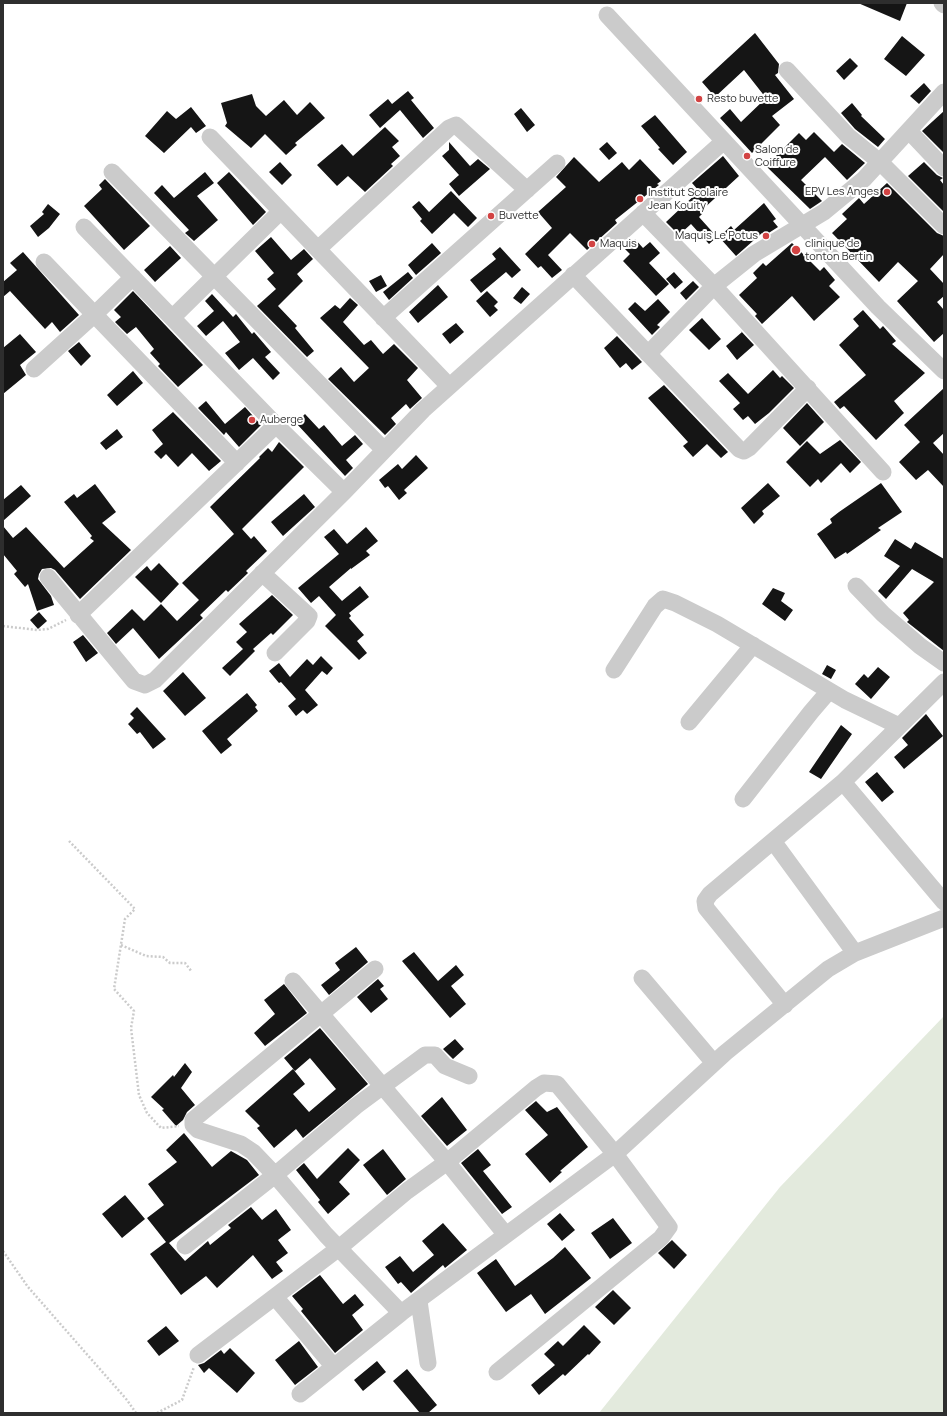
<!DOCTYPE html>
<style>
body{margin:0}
#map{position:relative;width:947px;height:1416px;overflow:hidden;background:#fff;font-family:Manrope,sans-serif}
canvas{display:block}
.frame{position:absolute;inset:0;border:4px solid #2e2e2e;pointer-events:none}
</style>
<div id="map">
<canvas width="947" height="1416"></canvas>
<div class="frame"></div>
</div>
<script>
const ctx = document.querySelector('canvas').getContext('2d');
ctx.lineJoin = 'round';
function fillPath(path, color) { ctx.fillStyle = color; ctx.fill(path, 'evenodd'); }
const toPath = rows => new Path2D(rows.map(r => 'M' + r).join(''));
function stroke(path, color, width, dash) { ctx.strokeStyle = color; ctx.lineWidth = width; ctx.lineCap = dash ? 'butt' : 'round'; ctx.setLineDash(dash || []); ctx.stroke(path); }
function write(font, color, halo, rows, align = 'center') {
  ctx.font = font + ' Manrope,sans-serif'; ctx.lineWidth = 4; ctx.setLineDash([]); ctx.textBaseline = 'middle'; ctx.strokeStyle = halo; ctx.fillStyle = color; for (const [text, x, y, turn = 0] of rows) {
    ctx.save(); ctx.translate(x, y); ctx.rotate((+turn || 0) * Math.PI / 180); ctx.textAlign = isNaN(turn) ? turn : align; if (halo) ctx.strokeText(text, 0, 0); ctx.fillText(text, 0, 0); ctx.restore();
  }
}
fillPath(toPath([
 [944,1016,944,1413,599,1413,780,1187]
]), '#e3eadd');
fillPath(toPath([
 [858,3,907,3,900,21],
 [755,33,779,64,778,73,775,75,794,99,772,116,780,125,752,153,720,118,730,109,741,122,766,98,744,70,715,97,702,82],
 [902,36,925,55,906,76,884,59],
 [850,58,858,66,844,80,836,71],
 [924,83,931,91,919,104,910,96],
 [408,91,414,98,411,100,434,128,423,138,400,110,380,128,369,115,388,99,392,104],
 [252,94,256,106,266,116,284,100,297,115,310,102,325,118,295,143,297,145,286,155,265,134,251,148,225,126,227,123,221,103],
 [852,103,862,115,861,116,885,139,878,147,855,129,841,113],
 [191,107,206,126,196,133,191,127,164,153,145,136,167,111,176,119],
 [521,108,535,125,527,132,514,114],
 [944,111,944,153,922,131],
 [655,115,687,152,673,165,658,149,660,148,641,126],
 [385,127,399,141,392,147,400,156,391,164,393,166,365,192,348,176,337,186,317,165,342,144,353,156],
 [814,132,834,152,842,144,865,163,847,180,825,157,801,180,822,201,810,209,766,166,799,133,806,140],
 [449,142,470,166,478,159,490,169,459,196,449,184,459,175,442,156,449,150],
 [607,142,617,153,609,160,599,149],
 [723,156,739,176,701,211,703,213,699,217,717,237,709,244,691,224,679,235,666,222,699,191,692,183],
 [574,157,599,182,622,162,629,170,640,159,661,181,657,184,659,185,615,220,617,223,587,250,570,233,548,255,562,270,552,278,541,266,538,268,525,254,552,228,538,212,566,187,556,177],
 [280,162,292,175,282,185,269,172],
 [924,162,937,175,943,178,940,180,944,185,944,212,908,176],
 [205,172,214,183,197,196,218,220,194,241,185,233,189,230,154,193,162,185,174,198],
 [229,172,266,212,253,225,217,183],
 [105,179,150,226,124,250,84,206,102,189,99,185],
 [887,183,937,233,944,236,944,254,930,269,944,284,944,296,937,302,944,310,944,333,934,342,897,301,918,281,898,262,879,282,832,233,847,219,842,214,859,198,864,204],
 [451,191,477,218,468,227,454,213,432,234,420,221,422,219,412,207,419,201,429,212],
 [764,203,776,219,773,221,778,227,764,236,762,233,736,256,719,237,731,226,734,230],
 [48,204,60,214,49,228,38,237,30,226,44,214,42,212],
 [271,237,291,260,304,249,313,259,297,274,303,281,278,306,297,326,295,328,314,351,307,357,257,306,276,289,267,279,274,273,255,251],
 [635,239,643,248,650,242,660,253,649,263,669,284,656,296,623,261,630,254,625,249],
 [432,243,441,253,416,275,408,265],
 [792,243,820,271,824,267,835,280,829,286,840,297,814,321,792,296,762,324,755,316,757,314,739,295,757,278,753,273,763,263,766,266],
 [170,246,181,258,155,282,144,270],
 [500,247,521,270,512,278,506,272,481,293,470,280,496,259,492,254],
 [23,252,79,315,60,332,52,322,45,329,10,291,3,297,3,282,17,270,10,263],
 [408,272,413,278,389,300,383,292],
 [674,272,683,282,675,289,666,279],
 [381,275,387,286,376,292,369,281],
 [693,281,699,287,686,300,680,293],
 [438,285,448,297,418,323,409,312],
 [522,287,530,294,521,304,513,298],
 [133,291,203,365,178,387,158,366,160,364,150,353,154,349,136,327,127,334,115,322,121,317,114,310],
 [487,291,498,302,494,306,498,310,490,317,476,301],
 [212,294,233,317,236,314,252,334,254,332,271,352,265,357,280,373,273,380,253,358,239,370,225,353,240,342,223,321,206,336,197,326,214,311,205,301],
 [350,298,358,305,343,322,364,345,371,340,383,354,394,344,418,368,407,380,422,398,410,409,406,404,391,418,396,424,385,435,328,379,341,367,354,382,369,368,320,318,335,305,340,309],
 [658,299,670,312,657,325,660,327,652,335,628,309,635,302,645,311],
 [863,310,880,329,883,326,896,341,892,344,925,373,894,401,904,413,876,440,844,406,840,409,834,402,866,375,839,345,859,326,853,319],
 [702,318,721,339,709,350,689,330],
 [456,323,464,332,450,344,442,334],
 [740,330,754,345,737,360,726,346,742,332],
 [20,334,36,352,20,365,26,375,3,394,3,348],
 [617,336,642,362,632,370,626,363,620,368,604,348],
 [79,342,91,356,81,366,68,351],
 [773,370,780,378,782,376,794,388,769,413,755,424,748,416,743,420,733,409,740,403,719,381,728,373,748,394],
 [133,371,143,383,117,406,107,395],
 [664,385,728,452,721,458,707,444,693,457,683,446,688,442,648,398],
 [944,388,944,433,933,443,944,455,944,487,928,470,916,480,899,462,920,442,904,425],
 [206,401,225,424,245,407,261,425,239,447,226,432,224,435,198,408],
 [807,403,824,422,800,446,783,428],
 [173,412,221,461,209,471,192,453,178,467,166,454,161,459,154,452,163,444,152,430],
 [305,414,319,429,324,425,342,446,355,435,363,444,346,460,353,468,345,476,296,423],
 [117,429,123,437,106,450,100,443],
 [840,440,861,462,850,473,841,463,821,483,818,479,810,487,786,462,807,441,820,454],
 [279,442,304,467,242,529,251,539,254,536,267,551,246,571,248,573,228,592,226,590,200,615,203,618,159,659,133,628,116,644,107,633,132,609,144,621,161,604,177,621,199,600,182,583,234,534,210,507,260,458,259,457,268,448,272,452],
 [416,455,428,468,404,490,407,493,399,500,388,486,385,488,379,480,398,464,402,469],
 [768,483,780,496,762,511,764,514,754,524,741,508],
 [881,483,902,512,878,528,881,530,847,554,846,552,835,559,817,534,832,523,830,519,839,512],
 [95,484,116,512,102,523,131,550,80,599,55,570,51,568,42,569,39,574,38,579,51,596,54,605,37,611,28,584,25,587,14,574,17,571,3,554,3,526,13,538,26,527,64,568,94,541,90,538,92,536,64,502,74,494,77,498],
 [21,485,31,496,3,521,3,500],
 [304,494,315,507,283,536,271,522],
 [366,527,378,541,366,551,370,555,351,569,351,568,329,587,342,601,360,586,369,597,349,613,351,616,349,618,364,635,357,641,367,653,359,660,325,626,336,615,319,596,311,603,298,588,339,554,324,537,334,529,347,544],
 [895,539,911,549,915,542,944,559,944,651,907,622,909,620,903,613,934,582,912,569,886,599,878,591,900,566,884,556],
 [159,563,179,584,161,603,135,577,147,566,151,571],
 [773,588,785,593,781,601,793,610,785,621,762,604],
 [272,595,293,615,273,635,271,633,253,649,255,651,230,676,222,668,243,649,236,642,247,632,239,624],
 [39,612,47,621,38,629,30,620],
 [83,635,98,653,86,662,73,642],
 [321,656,333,668,327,675,322,671,305,690,318,705,307,714,303,710,296,716,288,706,296,699,281,682,279,683,269,671,279,663,290,677,307,659,313,665],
 [827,665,836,670,831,679,822,674],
 [878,667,890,677,871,699,855,684,864,674,868,678],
 [183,672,206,698,185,716,163,691],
 [247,693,257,705,255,707,258,711,227,739,232,745,221,754,202,731],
 [137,707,166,739,153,749,140,732,137,734,128,724,134,718,130,714],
 [926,714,943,736,904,769,894,757,908,745,902,738],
 [841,725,852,734,821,779,809,772],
 [877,772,894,792,882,802,865,782],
 [356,947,368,962,329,995,321,985,340,970,335,963],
 [414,952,438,981,456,965,464,975,451,986,466,1004,450,1018,402,961],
 [378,979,384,986,380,989,388,999,371,1013,357,997],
 [284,984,307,1013,265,1046,254,1033,275,1014,264,1000],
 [320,1028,368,1084,303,1138,296,1129,274,1148,257,1128,260,1126,245,1111,293,1069,305,1084,293,1094,309,1112,336,1089,310,1058,295,1071,284,1058],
 [455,1039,464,1049,453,1059,443,1049],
 [185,1063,192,1072,181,1088,195,1105,187,1112,183,1120,176,1126,162,1110,164,1109,151,1097,173,1075,174,1077],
 [442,1097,467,1130,447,1146,421,1116],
 [536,1101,547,1112,557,1107,588,1147,560,1171,562,1172,550,1183,525,1154,548,1135,525,1110],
 [184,1133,212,1167,231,1151,247,1160,259,1175,169,1243,185,1261,208,1241,210,1245,231,1228,228,1225,251,1207,262,1220,276,1209,291,1230,278,1240,288,1253,276,1262,283,1271,272,1279,253,1255,217,1288,206,1276,181,1295,150,1254,166,1242,147,1218,164,1205,148,1184,177,1162,166,1150],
 [348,1148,360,1160,339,1182,350,1194,328,1214,318,1202,320,1200,296,1170,304,1163,317,1179],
 [383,1149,406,1179,387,1195,363,1165],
 [478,1149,491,1165,483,1171,512,1207,502,1214,461,1163],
 [125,1195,145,1219,122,1238,102,1214],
 [560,1213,575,1230,562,1241,547,1224],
 [613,1218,632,1243,610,1259,591,1233],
 [443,1223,467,1250,445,1268,443,1265,411,1293,401,1282,398,1284,385,1267,400,1256,413,1272,434,1255,422,1241],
 [672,1240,687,1255,674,1269,658,1253],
 [565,1247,591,1278,545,1314,531,1294,506,1312,477,1273,496,1259,515,1286,553,1258],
 [320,1275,343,1304,355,1294,364,1305,352,1315,363,1330,335,1353,301,1311,303,1309,292,1296],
 [613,1290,631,1308,614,1325,595,1307],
 [584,1325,601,1342,589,1355,588,1354,565,1376,563,1374,539,1395,531,1385,555,1365,544,1354,558,1341,563,1346],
 [166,1326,179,1341,159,1356,147,1341],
 [299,1341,318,1367,295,1385,275,1360],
 [230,1348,255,1373,237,1393,209,1368,204,1373,198,1365,204,1363,221,1350,224,1354],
 [377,1361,386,1372,363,1391,354,1380],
 [407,1369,437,1405,428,1413,420,1413,393,1381]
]), '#151515');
stroke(toPath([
 [3,626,37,630,48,629,66,620],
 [69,841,135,909,125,919,114,989,134,1011,131,1028,139,1095,147,1113,161,1128,179,1126],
 [121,945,146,956,163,957,170,963,185,963,192,972],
 [3,1251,28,1287,127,1400,136,1413],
 [157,1413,182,1400,194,1367]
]), '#cbcbcb', 2.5, [2, 2]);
stroke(toPath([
 [942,3,944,5],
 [607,15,878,307,944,371],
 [787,70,848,136,880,162,944,226],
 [909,131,944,168],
 [210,137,449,386],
 [112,172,384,450],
 [643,213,714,286,883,472],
 [84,227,276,425,344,492],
 [318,249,449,128,456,125,527,190],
 [44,262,237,463],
 [573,275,739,449,744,451,749,448,808,388],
 [173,317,281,211],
 [383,318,557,163],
 [648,354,714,286,754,254,824,212,864,179,944,92],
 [34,369,95,314,133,277],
 [262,573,309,616,307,621,275,653],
 [48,577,134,681,145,685,155,680,344,492,423,410,724,141],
 [856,586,883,614,920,646,944,663],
 [78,615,276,425],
 [614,670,655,606,663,599,675,603,717,624,845,700,899,726],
 [689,722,753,645],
 [843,782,944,902],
 [743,799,811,712,829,691],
 [773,841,855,953],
 [642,978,714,1063],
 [293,981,447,1162,536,1088,544,1083,557,1084,615,1154,669,1227,661,1238,497,1372],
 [785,1005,706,908,705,901,710,894,843,782,944,682],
 [185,1246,275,1175,253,1152,241,1144,198,1130,193,1125,193,1120,375,969],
 [275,1297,334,1367],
 [419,1301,428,1363],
 [401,1313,326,1235,275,1175,356,1106,425,1055,435,1055,445,1066,469,1076],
 [198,1355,339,1248,407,1191,447,1162,506,1235],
 [300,1394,401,1313,615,1154,725,1053,828,969,855,953,944,918]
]), '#cbcbcb', 17);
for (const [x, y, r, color] of [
 [699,99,4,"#d24343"],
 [747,156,4,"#d24343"],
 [887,192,4,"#d24343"],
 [640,199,4,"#d24343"],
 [491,216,4,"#d24343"],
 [766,236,4,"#d24343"],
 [592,244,4,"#d24343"],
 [796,250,5,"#d24343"],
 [252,420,4,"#d24343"]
]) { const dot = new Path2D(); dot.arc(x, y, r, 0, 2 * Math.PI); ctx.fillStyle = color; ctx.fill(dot); stroke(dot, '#fff', 1.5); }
write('11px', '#2e2e2e', '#fff', [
 ["Resto buvette",707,99],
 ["Salon de",755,150],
 ["Coiffure",755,163],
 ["EPV Les Anges",879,192,"right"],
 ["Institut Scolaire",648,193],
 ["Jean Kouity",648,206],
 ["Buvette",499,216],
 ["Maquis Le Potus",758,236,"right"],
 ["Maquis",600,244],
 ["clinique de",805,244],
 ["tonton Bertin",805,257],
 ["Auberge",260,420]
], 'left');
</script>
